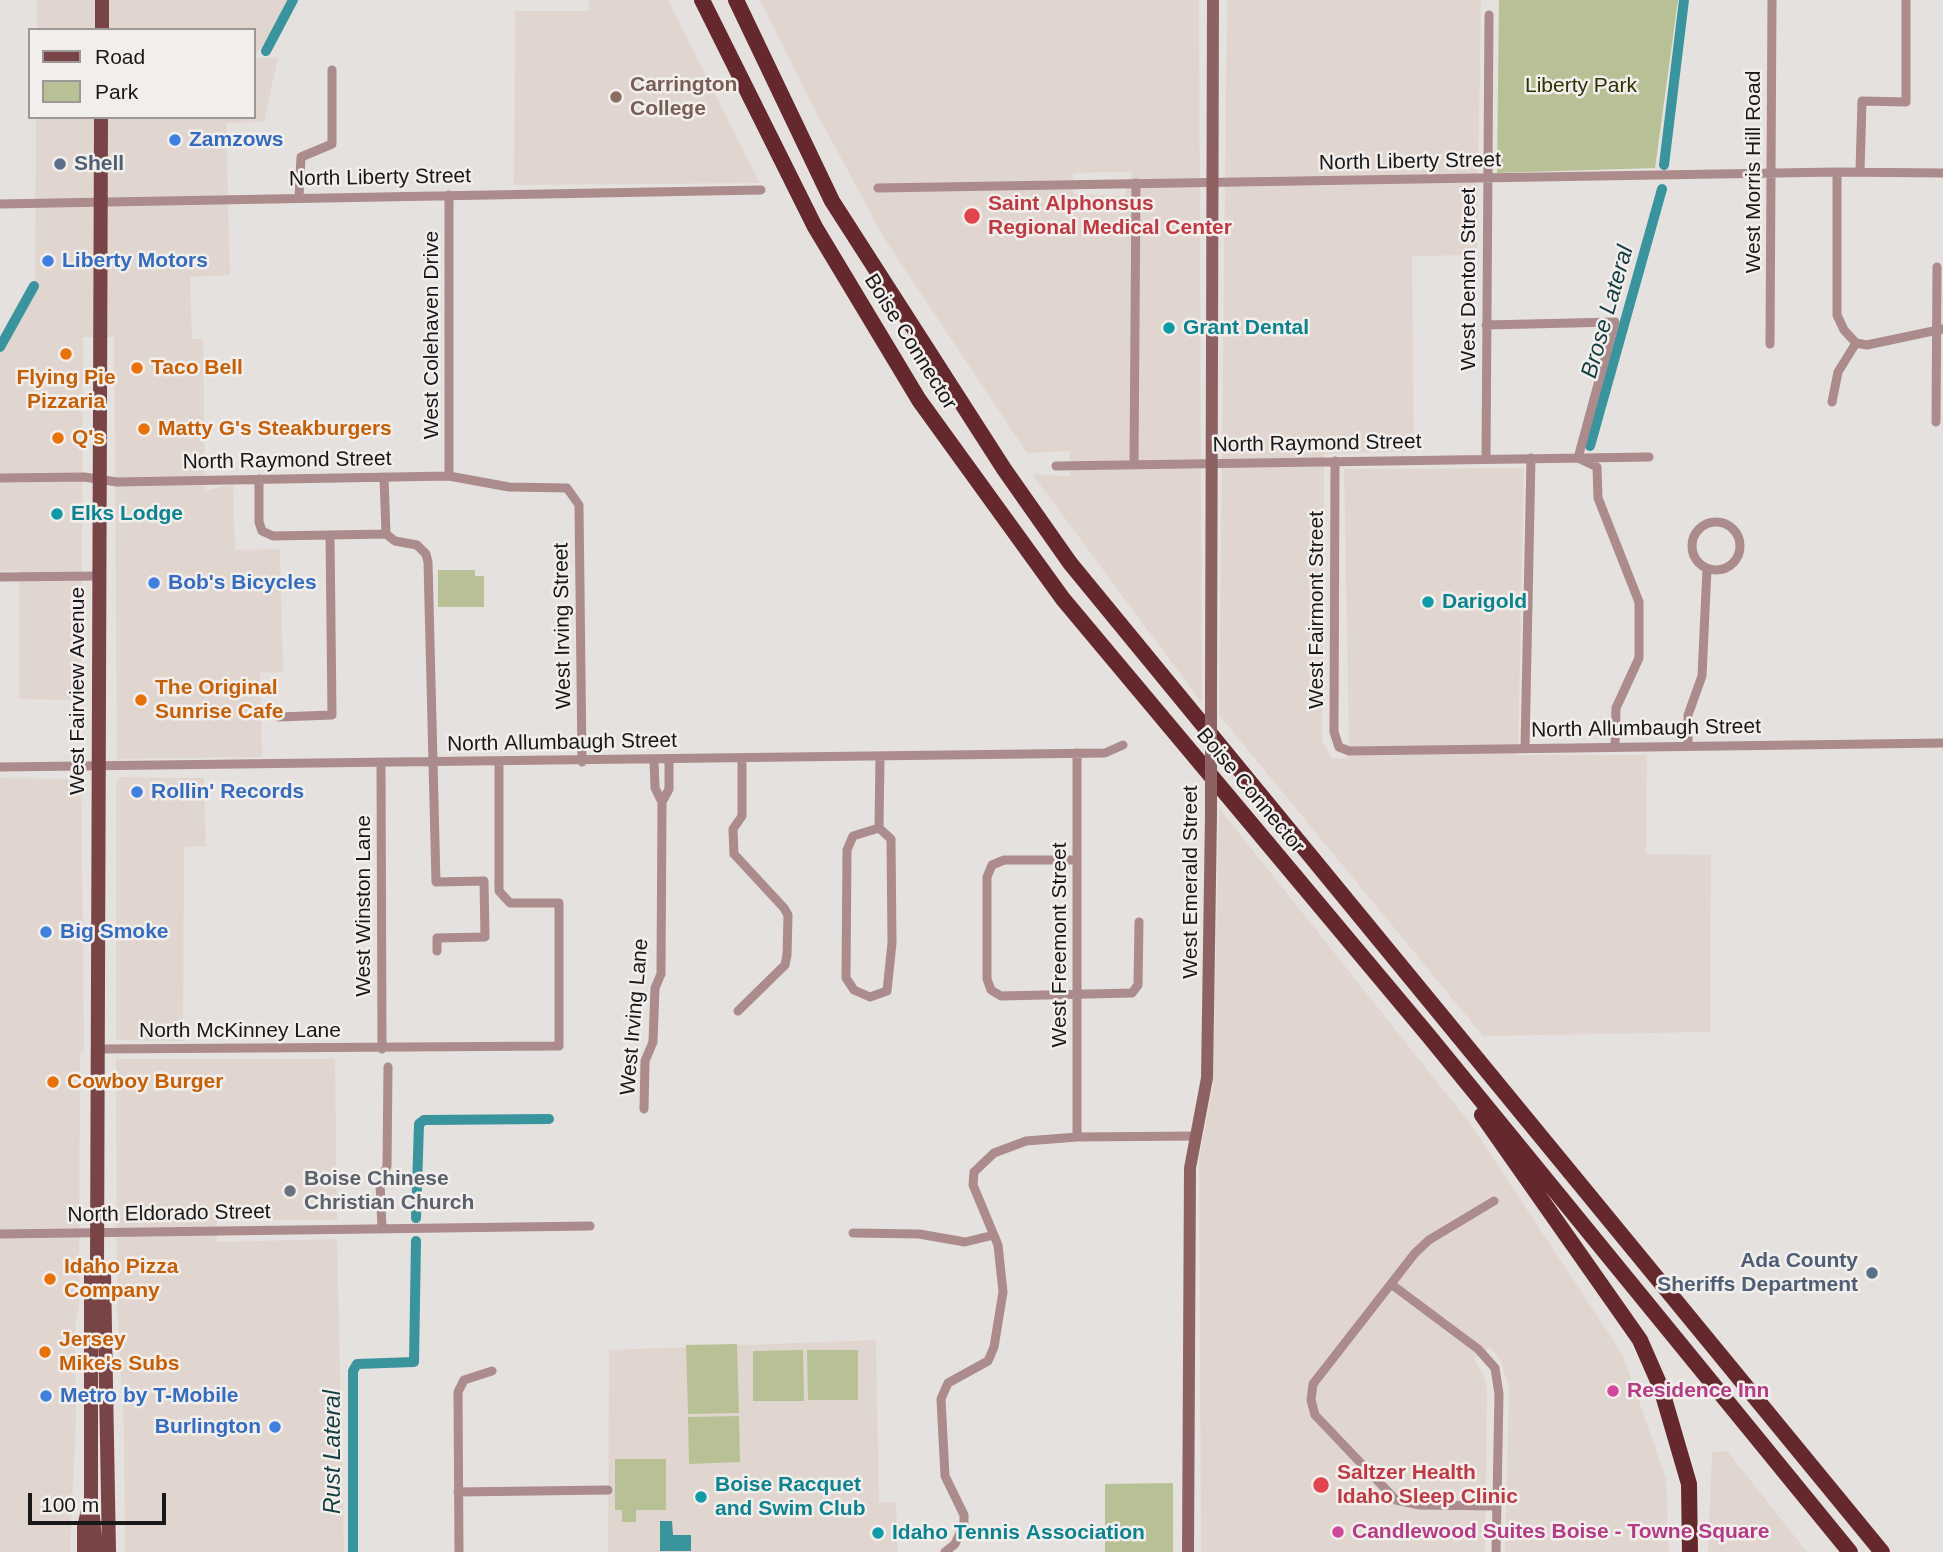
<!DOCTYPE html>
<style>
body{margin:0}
#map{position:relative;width:1943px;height:1552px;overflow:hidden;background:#e5e1df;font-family:Helvetica,sans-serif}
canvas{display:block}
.legend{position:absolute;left:28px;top:28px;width:228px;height:91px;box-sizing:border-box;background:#f2eeec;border:2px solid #9c9897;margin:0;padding:9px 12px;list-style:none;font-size:21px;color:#1a1818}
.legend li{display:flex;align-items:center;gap:14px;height:35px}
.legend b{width:35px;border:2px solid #9c9897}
.scale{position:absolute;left:28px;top:1493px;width:138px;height:32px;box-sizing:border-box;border:4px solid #1a1818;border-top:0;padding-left:9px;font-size:21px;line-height:24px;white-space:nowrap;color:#1a1818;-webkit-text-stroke:5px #f2eeec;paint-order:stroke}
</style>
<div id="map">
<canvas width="1943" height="1552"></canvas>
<ul class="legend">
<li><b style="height:9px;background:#794445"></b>Road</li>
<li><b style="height:19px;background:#b8c195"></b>Park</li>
</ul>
<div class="scale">100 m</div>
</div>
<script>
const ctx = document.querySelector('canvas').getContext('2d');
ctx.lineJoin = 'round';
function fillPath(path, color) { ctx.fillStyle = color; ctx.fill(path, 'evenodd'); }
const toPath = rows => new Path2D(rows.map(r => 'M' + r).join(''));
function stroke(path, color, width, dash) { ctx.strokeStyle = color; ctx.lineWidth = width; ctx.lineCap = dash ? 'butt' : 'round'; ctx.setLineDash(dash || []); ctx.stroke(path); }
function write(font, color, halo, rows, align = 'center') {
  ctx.font = font + ' Helvetica,sans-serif'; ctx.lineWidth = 5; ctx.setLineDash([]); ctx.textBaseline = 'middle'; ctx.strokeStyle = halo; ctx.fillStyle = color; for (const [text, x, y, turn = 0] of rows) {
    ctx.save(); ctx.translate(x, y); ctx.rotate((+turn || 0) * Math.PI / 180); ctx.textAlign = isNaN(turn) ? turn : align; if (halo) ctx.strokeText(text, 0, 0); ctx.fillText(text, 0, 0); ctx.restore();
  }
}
fillPath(toPath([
 [37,0,289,0,279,24,254,57,254,30,37,30],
 [589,0,668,0,760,183,514,185,515,11,589,11],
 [760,0,1199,0,1202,703,1032,474,1070,476,1070,451,1027,453,884,238,807,95],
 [1132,172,1124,196,1073,194,1073,173],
 [1227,0,1481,0,1477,255,1412,256,1414,451,1324,454,1322,741,1332,758,1346,759,1349,740,1344,469,1524,468,1518,755,1647,755,1646,854,1711,855,1710,1032,1483,1036,1219,715],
 [254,58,278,58,264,122,226,123,230,275,190,277,192,339,203,339,205,491,233,484,235,550,280,549,283,672,260,673,262,757,117,759,114,337,83,337,81,700,19,699,19,571,0,571,0,350,35,286,36,117,254,117],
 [120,777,204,778,206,846,184,847,183,1041,116,1040,116,782],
 [0,778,81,779,84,1052,80,1053,79,1307,75,1327,76,1418,70,1552,0,1552],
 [1219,808,1469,1122,1623,1355,1666,1479,1669,1552,1505,1552,1509,1389,1501,1361,1490,1347,1474,1359,1483,1374,1487,1388,1485,1552,1201,1552,1199,1159,1213,1086],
 [116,1059,335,1059,337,1220,217,1220,217,1242,337,1239,344,1552,125,1552,124,1435,117,1305],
 [876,1340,879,1502,896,1502,898,1552,608,1552,609,1350],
 [1727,1451,1807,1552,1708,1552,1712,1452]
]), '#e1d6cf');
fillPath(toPath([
 [1499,0,1678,0,1655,168,1497,173],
 [438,570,475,570,475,576,484,576,484,607,438,607],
 [737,1344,739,1413,688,1414,686,1345],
 [803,1350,804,1401,753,1401,753,1351],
 [807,1350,858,1350,858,1400,808,1400],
 [739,1416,740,1462,689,1464,688,1417],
 [615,1459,666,1459,666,1510,636,1510,636,1522,622,1522,622,1510,615,1510],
 [1173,1483,1173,1552,1105,1552,1105,1484]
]), '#b8c195');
fillPath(toPath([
 [660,1521,672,1521,673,1535,691,1535,691,1551,660,1551]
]), '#39949d');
stroke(toPath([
 [266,51,293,0],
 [1664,165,1684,0],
 [0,347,34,286],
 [1590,446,1662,189],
 [416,1218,419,1124,424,1120,549,1119],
 [353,1552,353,1371,357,1364,414,1362,416,1241]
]), '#39949d', 10);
stroke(toPath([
 [1860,171,1862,101,1906,102,1906,0],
 [1837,172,1837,315,1844,330,1856,343,1867,345,1943,329],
 [878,188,1837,172,1943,173],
 [449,195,449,476],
 [299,197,301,157,332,144,332,70],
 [0,204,761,190],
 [1486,325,1615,322,1578,458,1597,467,1598,498,1639,602,1639,658,1616,708,1615,747],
 [1770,344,1772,0],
 [1832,402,1838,372,1856,343],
 [1936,422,1937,267],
 [1486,459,1489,15],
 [1335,461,1334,732,1339,747,1349,751,1943,743],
 [1134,464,1136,183],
 [1056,466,1649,457],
 [384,477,386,534,395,541,417,545,426,554,428,562,436,882,484,881,485,937,437,938,437,951],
 [0,478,84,477,117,482,449,476,509,487,567,488,579,505,582,762],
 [259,479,259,522,262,531,273,536,386,534],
 '1692 546a24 24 0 1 1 48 0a24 24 0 1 1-48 0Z',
 [0,577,100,576],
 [279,717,332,715,330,535],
 [1688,746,1688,715,1702,676,1707,569],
 [1525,748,1531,458],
 [654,759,655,788,662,802,669,789,669,759],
 [381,762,382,1049],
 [0,767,1105,753,1123,745],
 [879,828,891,839,892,943,887,991,870,997,854,990,846,978,847,850,853,836,879,828],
 [879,828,880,756],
 [1077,860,1004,860,992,865,987,877,987,979,991,990,1001,996,1132,993,1138,985,1139,922],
 [738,1011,785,965,787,955,788,915,784,908,734,854,733,829,742,816,742,758],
 [98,1049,559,1046,559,903,510,903,499,891,499,761],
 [644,1109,645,1061,653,1042,655,988,661,974,662,802],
 [1077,1137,1077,753],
 [1494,1201,1429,1240,1415,1253,1313,1384,1311,1400,1315,1415,1396,1500,1420,1505,1497,1506],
 [382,1228,380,1183,387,1166,388,1067],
 [853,1233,919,1234,965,1242,994,1235],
 [0,1234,590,1226],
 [1391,1284,1478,1349,1495,1368,1499,1394,1496,1552],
 [458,1492,608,1490],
 [459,1552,458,1392,464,1380,492,1371],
 [945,1552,955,1544,964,1524,964,1515,945,1476,941,1399,948,1383,988,1361,994,1347,1003,1292,998,1245,973,1185,974,1172,994,1153,1026,1141,1077,1137,1194,1136]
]), '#ab8b8b', 9);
stroke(toPath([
 [1211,693,1213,0],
 [1188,1552,1190,1168,1207,1078,1211,814]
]), '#8e6262', 12);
stroke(toPath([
 [102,30,102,0],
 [97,1265,104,1274,109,1552],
 [92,1505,96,1552],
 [84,1552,84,1527,91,1498,91,1276,97,1265,101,117]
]), '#794445', 14);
stroke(toPath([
 [702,0,815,227,919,400,1063,599,1428,1035,1850,1552],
 [736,0,832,201,1004,469,1070,563,1882,1552],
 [1482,1115,1640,1340,1661,1388,1689,1484,1690,1552]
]), '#65292d', 16);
stroke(toPath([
 [1211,814,1211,693]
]), '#8e6262', 12);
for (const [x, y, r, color] of [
 [616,97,7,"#8d6e63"],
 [175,140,7,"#3f7fe0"],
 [60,164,7,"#5c6f8a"],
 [972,216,9,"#e0444e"],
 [48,261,7,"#3f7fe0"],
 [1169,328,7,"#0f9aa8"],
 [66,354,7,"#e8710a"],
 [137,368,7,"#e8710a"],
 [144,429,7,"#e8710a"],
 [58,438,7,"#e8710a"],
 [57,514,7,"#0f9aa8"],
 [154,583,7,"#3f7fe0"],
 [1428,602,7,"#0f9aa8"],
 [141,700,7,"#e8710a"],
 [137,792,7,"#3f7fe0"],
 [46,932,7,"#3f7fe0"],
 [53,1082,7,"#e8710a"],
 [290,1191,7,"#6b7280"],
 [1872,1273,7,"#5c6f8a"],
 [50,1279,7,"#e8710a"],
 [45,1352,7,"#e8710a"],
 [1613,1391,7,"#d1479c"],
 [46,1396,7,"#3f7fe0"],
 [275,1427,7,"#3f7fe0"],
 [1321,1485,9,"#e0444e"],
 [701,1497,7,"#0f9aa8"],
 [1338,1532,7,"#d1479c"],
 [878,1533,7,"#0f9aa8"]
]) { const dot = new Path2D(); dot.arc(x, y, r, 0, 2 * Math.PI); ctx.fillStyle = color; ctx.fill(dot); stroke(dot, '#f2eeec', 2.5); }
write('bold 21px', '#785e54', '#f2eeec', [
 ["Carrington",630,85],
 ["College",630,109]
], 'left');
write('21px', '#2d3200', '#f2eeec', [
 ["Liberty Park",1581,86]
]);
write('bold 21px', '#366cbe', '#f2eeec', [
 ["Zamzows",189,140],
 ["Liberty Motors",62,261],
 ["Bob's Bicycles",168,583],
 ["Rollin' Records",151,792],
 ["Big Smoke",60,932],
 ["Metro by T-Mobile",60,1396],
 ["Burlington",261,1427,"right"]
], 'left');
write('21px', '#1a1818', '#f2eeec', [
 ["North Liberty Street",1410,162,-1],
 ["West Morris Hill Road",1754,172,-90],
 ["North Liberty Street",380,178,-1],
 ["West Denton Street",1469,279,-90],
 ["West Colehaven Drive",432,335,-90],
 ["Boise Connector",910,342,58],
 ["North Raymond Street",1317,444,-1],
 ["North Raymond Street",287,461,-1],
 ["West Fairmont Street",1317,610,-90],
 ["West Irving Street",563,626,-91],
 ["West Fairview Avenue",78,691,-90],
 ["North Allumbaugh Street",1646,729,-1],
 ["North Allumbaugh Street",562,743,-1],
 ["Boise Connector",1250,791,50],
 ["West Emerald Street",1191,882,-90],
 ["West Winston Lane",364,906,-90],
 ["West Freemont Street",1060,945,-90],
 ["West Irving Lane",635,1017,-85],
 ["North McKinney Lane",240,1031],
 ["North Eldorado Street",169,1214,-1]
]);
write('bold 21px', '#4e5e75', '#f2eeec', [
 ["Shell",74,164],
 ["Ada County",1858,1261,"right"],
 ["Sheriffs Department",1858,1285,"right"]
], 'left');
write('bold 21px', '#be3a42', '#f2eeec', [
 ["Saint Alphonsus",988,204],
 ["Regional Medical Center",988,228],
 ["Saltzer Health",1337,1473],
 ["Idaho Sleep Clinic",1337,1497]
], 'left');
write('bold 21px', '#0d838f', '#f2eeec', [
 ["Grant Dental",1183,328],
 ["Elks Lodge",71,514],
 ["Darigold",1442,602],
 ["Boise Racquet",715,1485],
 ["and Swim Club",715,1509],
 ["Idaho Tennis Association",892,1533]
], 'left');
write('bold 21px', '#c56008', '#f2eeec', [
 ["Taco Bell",151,368],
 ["Flying Pie",66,378,"center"],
 ["Pizzaria",66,402,"center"],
 ["Matty G's Steakburgers",158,429],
 ["Q's",72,438],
 ["The Original",155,688],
 ["Sunrise Cafe",155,712],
 ["Cowboy Burger",67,1082],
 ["Idaho Pizza",64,1267],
 ["Company",64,1291],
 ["Jersey",59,1340],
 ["Mike's Subs",59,1364]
], 'left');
write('bold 21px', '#5b616d', '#f2eeec', [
 ["Boise Chinese",304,1179],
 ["Christian Church",304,1203]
], 'left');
write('bold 21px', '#b23c85', '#f2eeec', [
 ["Residence Inn",1627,1391],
 ["Candlewood Suites Boise - Towne Square",1352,1532]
], 'left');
write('italic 23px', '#133d41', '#f2eeec', [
 ["Brose Lateral",1608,312,-74],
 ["Rust Lateral",334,1452,-90]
]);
</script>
